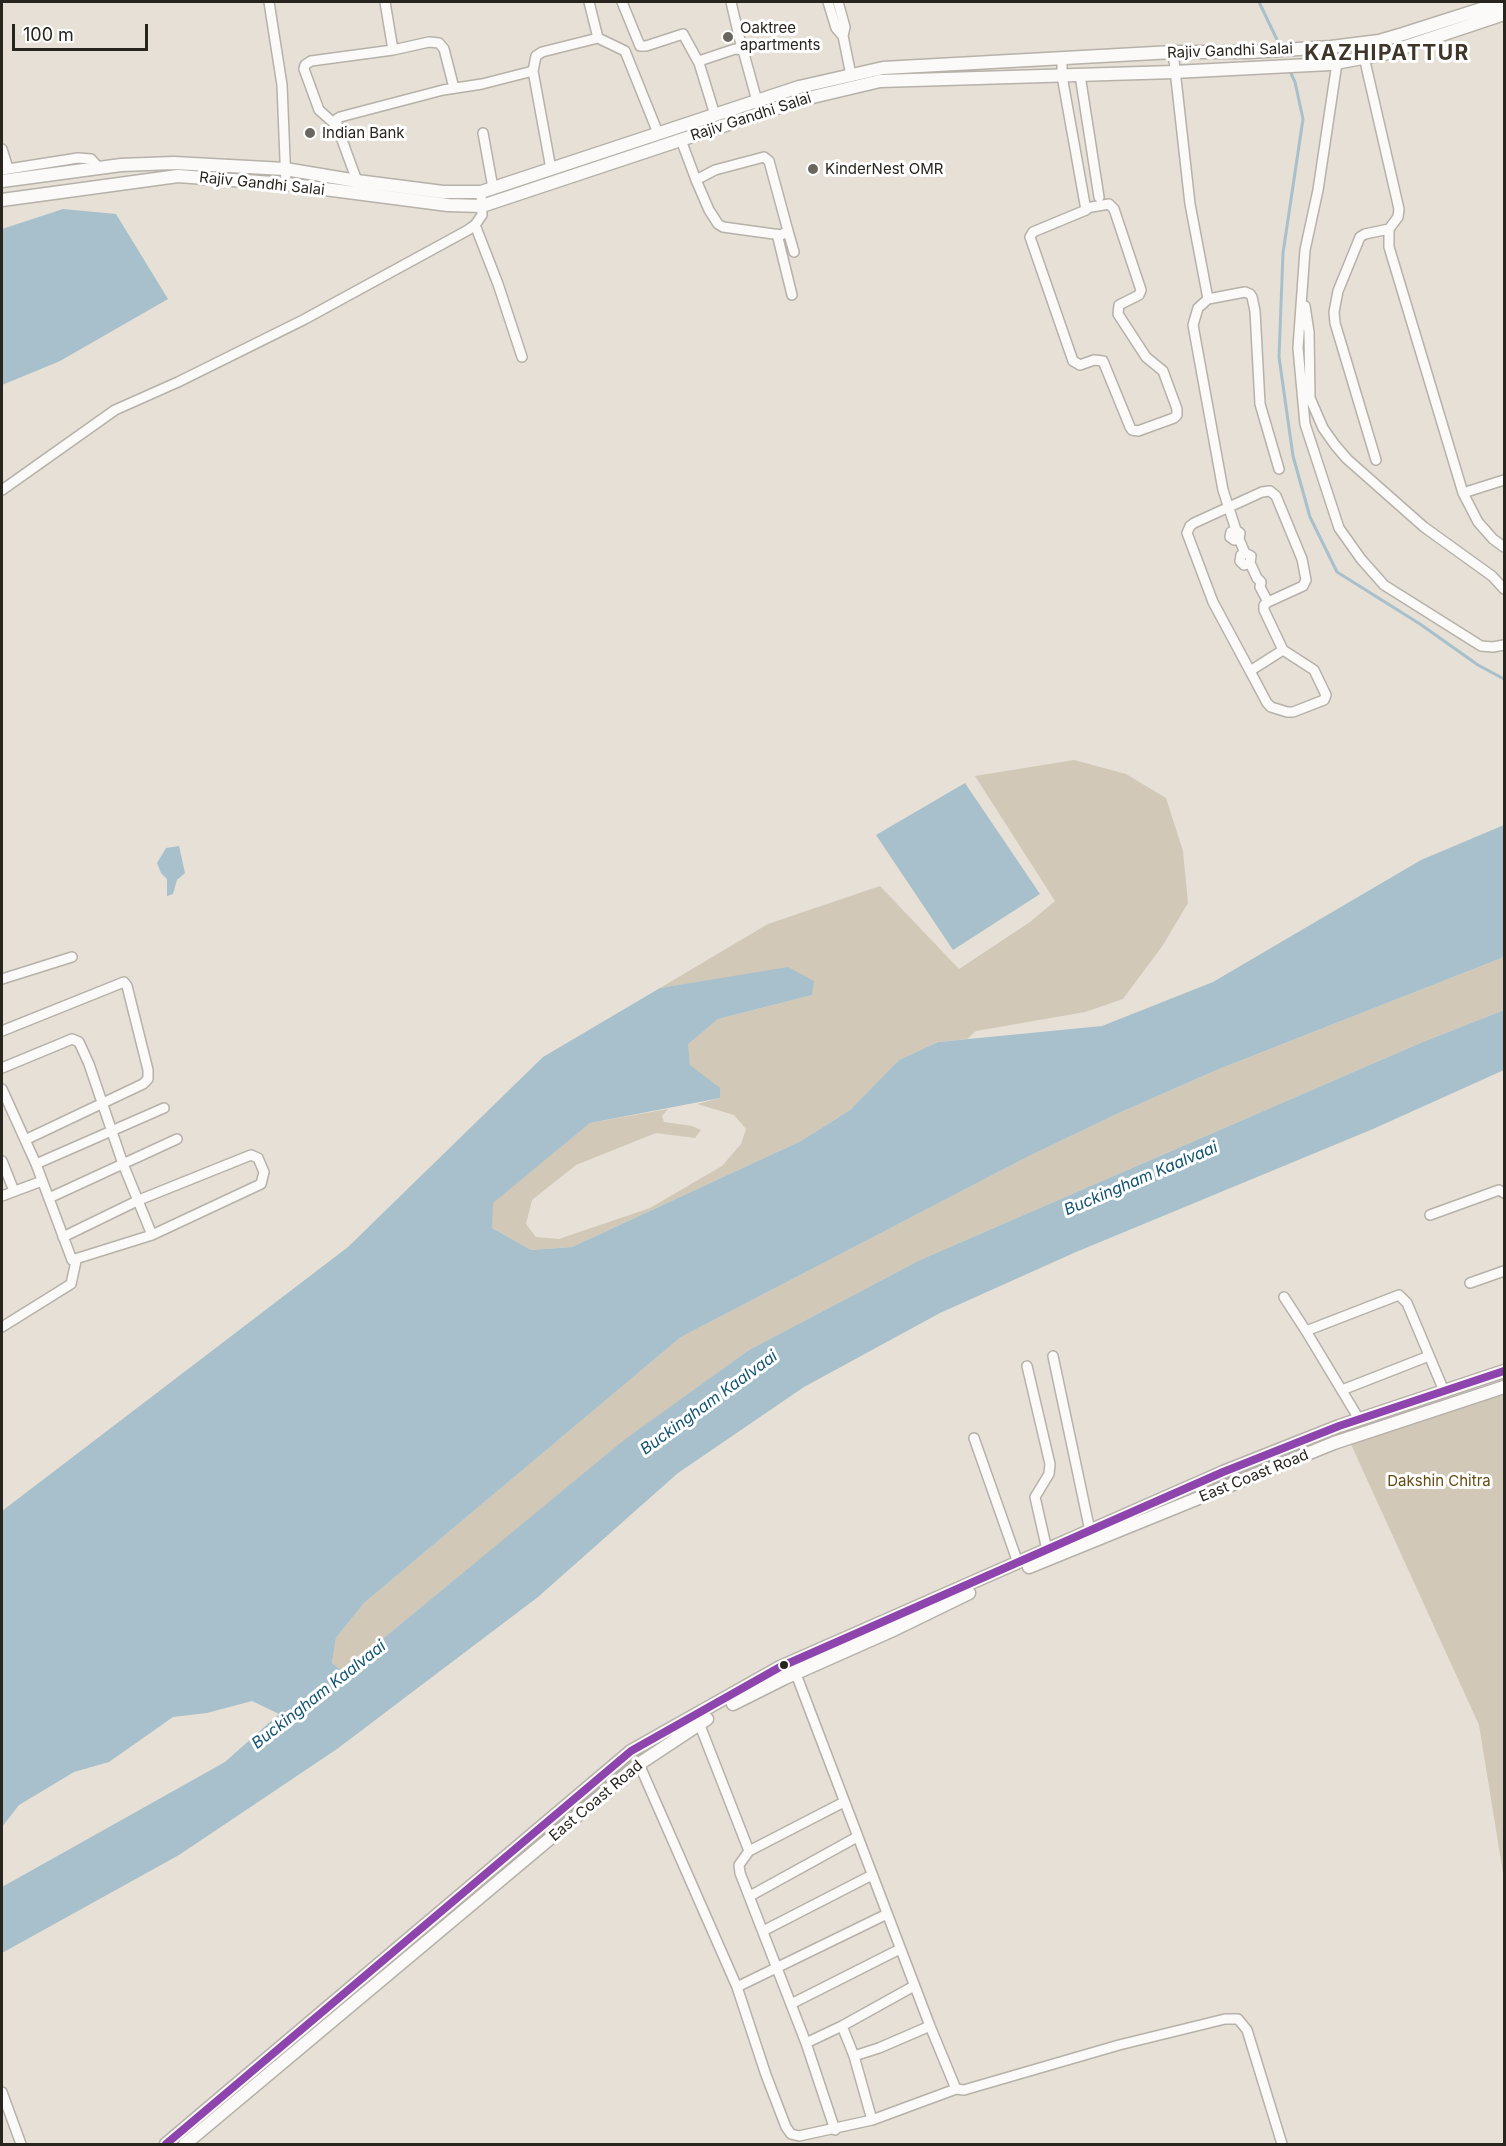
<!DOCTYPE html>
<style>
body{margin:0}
#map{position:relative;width:1506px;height:2146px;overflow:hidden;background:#e6e0d6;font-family:Inter,sans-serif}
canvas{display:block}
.frame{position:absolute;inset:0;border:3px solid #28251e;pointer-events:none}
.scale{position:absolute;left:12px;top:24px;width:136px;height:27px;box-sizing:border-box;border:3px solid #28251e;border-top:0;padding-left:8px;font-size:18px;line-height:21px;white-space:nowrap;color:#28251e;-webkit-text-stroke:4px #fff;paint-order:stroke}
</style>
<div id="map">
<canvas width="1506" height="2146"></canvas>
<div class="frame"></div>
<div class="scale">100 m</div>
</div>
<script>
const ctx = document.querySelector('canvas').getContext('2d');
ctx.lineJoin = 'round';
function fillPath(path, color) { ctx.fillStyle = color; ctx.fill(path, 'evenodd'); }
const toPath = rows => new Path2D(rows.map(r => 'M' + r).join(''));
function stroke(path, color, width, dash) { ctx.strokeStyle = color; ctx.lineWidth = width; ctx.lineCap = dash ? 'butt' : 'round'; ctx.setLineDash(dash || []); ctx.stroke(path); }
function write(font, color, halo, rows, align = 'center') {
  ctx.font = font + ' Inter,sans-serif'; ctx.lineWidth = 6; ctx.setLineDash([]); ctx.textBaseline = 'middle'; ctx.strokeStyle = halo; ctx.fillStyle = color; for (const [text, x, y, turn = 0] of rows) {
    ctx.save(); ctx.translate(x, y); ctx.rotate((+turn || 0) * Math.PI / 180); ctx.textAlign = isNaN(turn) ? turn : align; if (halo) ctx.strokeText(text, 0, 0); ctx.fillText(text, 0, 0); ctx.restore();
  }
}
fillPath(toPath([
 [1074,760,1126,774,1166,798,1183,851,1188,903,1163,945,1123,999,1085,1012,976,1031,967,1039,938,1042,899,1060,850,1110,801,1141,572,1247,531,1250,492,1228,492,1203,590,1123,668,1109,662,1116,664,1122,692,1126,701,1130,695,1138,656,1133,576,1165,532,1200,526,1224,536,1237,559,1239,650,1208,722,1166,741,1144,746,1129,734,1115,697,1104,720,1098,690,1065,687,1044,718,1019,812,995,713,980,660,988,768,924,880,886,959,969,1030,922,1055,901,975,776],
 [1504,957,1504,1010,1418,1044,920,1260,749,1350,624,1441,356,1661,341,1670,332,1663,336,1638,364,1603,681,1337,1027,1157,1121,1112,1219,1069],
 [1504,1391,1504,1879,1479,1725,1349,1440]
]), '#d1c8b8');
fillPath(toPath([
 [63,209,116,214,168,299,60,361,2,385,2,229],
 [965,783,1040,894,953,950,876,835],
 [1504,825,1504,957,1219,1069,1121,1112,1027,1157,681,1337,364,1603,336,1638,332,1663,341,1670,356,1661,624,1440,749,1350,920,1260,1418,1044,1504,1010,1504,1070,1373,1129,1076,1252,940,1313,804,1387,678,1473,538,1597,337,1749,179,1855,2,1953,2,1887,225,1762,279,1714,252,1701,207,1713,173,1717,109,1762,74,1772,19,1805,2,1827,2,1511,348,1247,543,1057,660,988,788,967,814,981,812,995,718,1019,688,1044,690,1065,720,1088,720,1098,590,1123,493,1203,492,1228,531,1250,572,1247,801,1141,850,1110,899,1060,938,1042,1102,1026,1213,982,1421,860],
 [179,846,185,873,177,880,173,894,167,896,167,879,161,873,157,863,166,848]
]), '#a8c0cb');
stroke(toPath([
 [1259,2,1280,46],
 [1289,69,1295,82,1303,119,1283,253,1279,357,1293,456,1310,517,1337,572,1420,624,1478,665,1504,679]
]), '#a8c0cb', 3);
const minor = toPath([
 [269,2,282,85,286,184],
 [589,2,598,38],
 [622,2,640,46,646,46,683,34,699,63],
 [731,2,742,49],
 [828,2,836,28,843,36],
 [838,2,845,27,843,36,851,75],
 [393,50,429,42,439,43,444,49,454,88],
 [1173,52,1190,204,1208,299],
 [1364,57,1399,209,1398,217,1389,229,1389,247,1463,493,1478,522,1493,539,1504,547],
 [1062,58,1062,76,1086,210,1033,232,1030,237,1073,361,1080,365,1094,360,1103,361,1130,427,1132,430,1138,431,1174,418,1177,415,1177,409,1163,371,1146,357,1118,314,1119,305,1139,295,1141,290,1114,209,1109,204,1086,208],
 [1337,63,1318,190,1305,250,1298,348,1305,424,1339,528,1361,559,1384,585,1481,646,1493,647,1504,645],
 [533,71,551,169],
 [1080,75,1099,197],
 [715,115,699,63,702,60,735,49,743,50,757,101],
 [337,126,319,110,304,69,305,65,311,61,393,50,385,2],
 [483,133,493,188],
 [681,140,696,180],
 [2,149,8,168],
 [764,157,769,161,788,231,781,235,723,227,718,224,709,210,696,180,715,170,764,157],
 [2,170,78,158,91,159,99,168],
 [357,181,337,126,337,119,340,117,443,90,482,84,533,71,536,56,542,52,598,38,625,51,658,133],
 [475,225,498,284,522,357],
 [788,231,794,252],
 [777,234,792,295],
 [1305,306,1309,332,1310,398,1323,428,1335,445,1347,459,1424,527,1492,576,1504,589],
 [1376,460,1335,323,1334,312,1338,291,1360,237,1365,234,1389,229],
 [2,490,115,410,178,382,305,319,468,230,475,225,482,215,481,192],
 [1463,493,1504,480],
 [1236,530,1231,532,1230,537,1234,540,1239,539],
 [1245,553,1241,555,1240,561,1244,565,1250,563],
 [1268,602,1260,587,1261,582,1257,578,1250,563,1251,556,1245,553,1239,539,1240,533,1236,530,1223,490,1193,325,1198,308,1208,299,1245,292,1250,294,1252,297,1255,311,1260,404,1279,469],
 [1250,671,1213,602,1187,533,1190,526,1194,523,1262,492,1270,491,1276,496,1302,559,1306,580,1303,586,1268,602,1264,605,1264,610,1283,650,1314,670,1326,695,1324,700,1293,712,1287,712,1271,707,1267,703,1250,671,1283,650],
 [2,979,72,957],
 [2,1031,124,982,127,986,148,1070,148,1079,143,1084,25,1140],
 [2,1068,72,1039,79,1042,89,1064,123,1164,152,1235,72,1260,36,1164,2,1089],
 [2,1161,14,1191],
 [36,1164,164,1108],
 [2,1196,42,1181],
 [49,1198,177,1139],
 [1430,1215,1499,1190,1504,1193],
 [63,1237,139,1200,246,1157,251,1155,258,1158,264,1172,261,1184,152,1235],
 [1470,1283,1504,1271],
 [1284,1297,1306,1331,1359,1419],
 [2,1327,71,1284,76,1261],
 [1306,1331,1399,1295,1407,1303,1444,1391],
 [1053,1356,1090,1531],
 [1027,1366,1050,1464,1049,1474,1035,1497,1047,1550],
 [1342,1390,1429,1356],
 [974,1438,1018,1563],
 [796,1674,930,2026,956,2089,964,2090,1119,2045,1225,2019,1238,2019,1247,2030,1282,2144],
 [699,1723,749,1851],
 [639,1764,737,1987,766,2075,786,2127,791,2134,799,2136,872,2120,956,2089],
 [750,1896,857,1837],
 [763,1931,872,1875],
 [737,1987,887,1914],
 [791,2004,900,1949],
 [842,2026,854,2056,872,2120],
 [806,2043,842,2026,914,1986],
 [854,2056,879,2048,930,2026],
 [2,2092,21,2144],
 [835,2130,806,2043,740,1873,739,1865,749,1851,844,1802]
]);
const major = toPath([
 [2,181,121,165,174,163,285,169,357,181,443,192,481,192,799,87,883,68,1173,52,1249,52,1331,47,1379,41,1403,34,1503,2],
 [2,200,178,176,286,184,448,205,482,206,804,99,880,81,1174,72,1330,64,1384,54,1504,14],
 [1029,1567,1334,1443,1504,1387],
 [733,1704,785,1678,891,1631,969,1593],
 [166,2144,631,1751,780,1667,1223,1472,1339,1426,1504,1371],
 [185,2144,639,1764,707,1719]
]);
stroke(minor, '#b6b1a9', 12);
stroke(major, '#b6b1a9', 15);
stroke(minor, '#fbfaf9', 9);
stroke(major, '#fbfaf9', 12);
stroke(toPath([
 [166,2144,631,1751,780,1667,1223,1472,1339,1426,1504,1371]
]), '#8e44ad', 8);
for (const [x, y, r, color] of [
 [728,37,6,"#6a665e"],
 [310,133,6,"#6a665e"],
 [813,169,6,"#6a665e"],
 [784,1665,5,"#28251e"]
]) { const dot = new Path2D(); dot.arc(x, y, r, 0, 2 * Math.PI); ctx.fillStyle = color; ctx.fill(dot); stroke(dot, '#fff', 2); }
write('15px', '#28251e', '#fff', [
 ["Oaktree",740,28],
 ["apartments",740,45],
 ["Indian Bank",322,133],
 ["KinderNest OMR",825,169]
], 'left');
write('15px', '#28251e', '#fff', [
 ["Rajiv Gandhi Salai",1230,51,-2],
 ["Rajiv Gandhi Salai",751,117,-18],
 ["Rajiv Gandhi Salai",262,184,6],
 ["East Coast Road",1254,1476,-22],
 ["East Coast Road",596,1801,-40]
]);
write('15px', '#674b14', '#fff', [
 ["Dakshin Chitra",1439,1481]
]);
write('italic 16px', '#115371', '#fff', [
 ["Buckingham Kaalvaai",1141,1179,-23],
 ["Buckingham Kaalvaai",709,1403,-36],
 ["Buckingham Kaalvaai",319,1695,-38]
]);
ctx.letterSpacing = '1.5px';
write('bold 21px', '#3e3628', '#fff', [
 ["KAZHIPATTUR",1387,54]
]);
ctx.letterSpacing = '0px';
</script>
